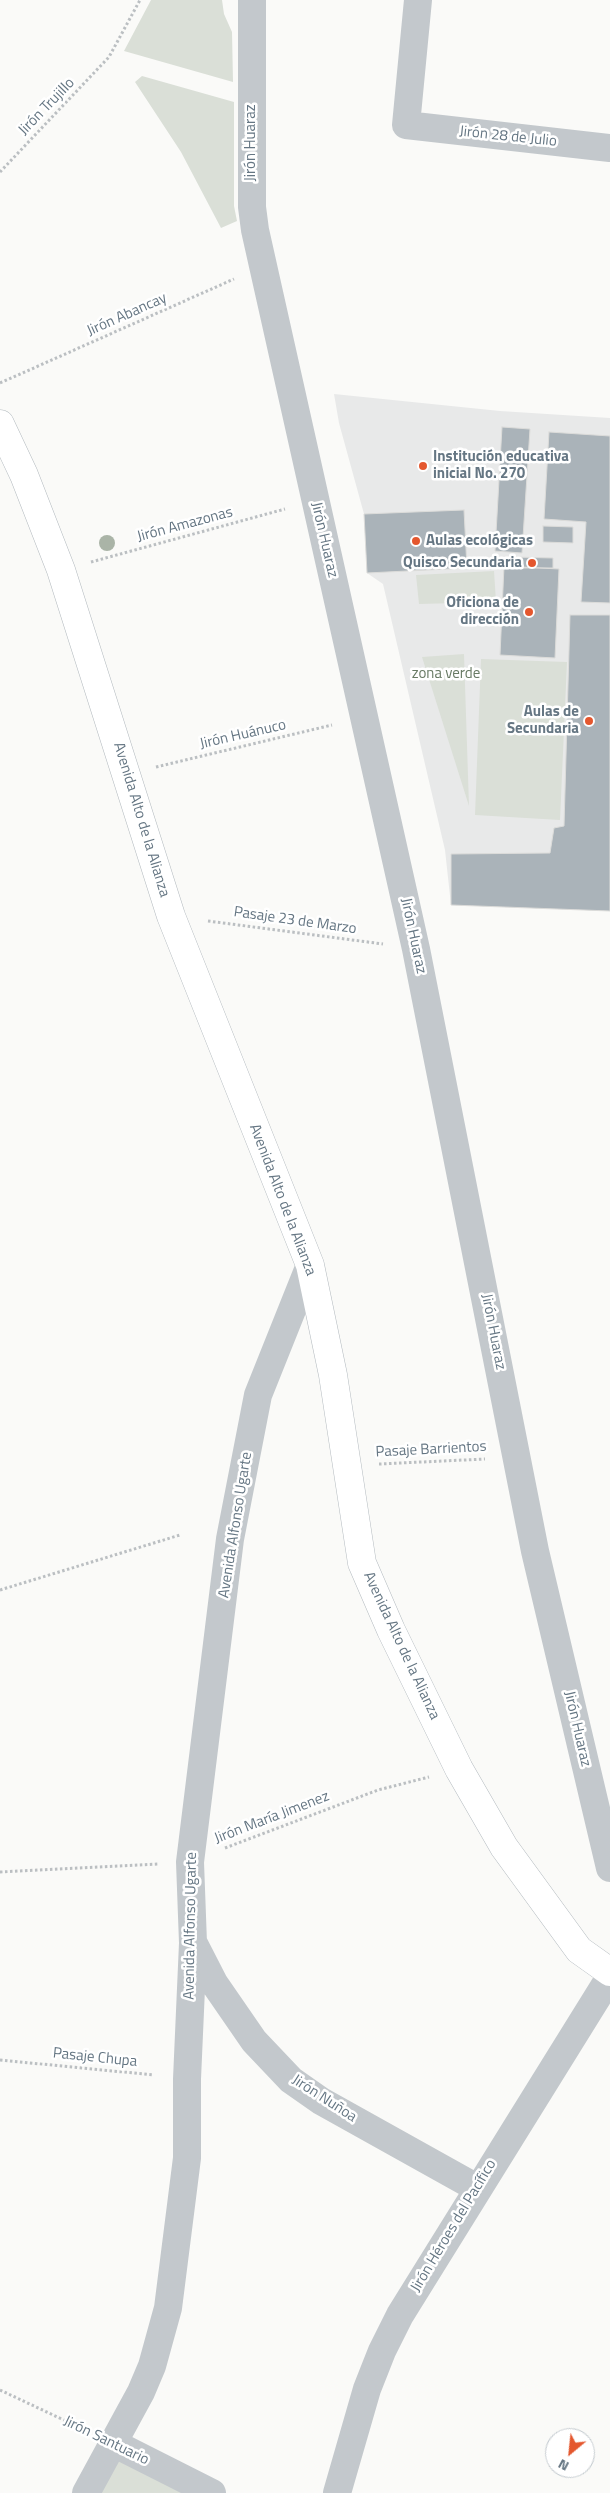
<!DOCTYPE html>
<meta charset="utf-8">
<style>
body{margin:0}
#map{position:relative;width:610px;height:2493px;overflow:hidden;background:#fafaf8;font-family:"Titillium Web",sans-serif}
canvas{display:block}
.north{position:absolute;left:545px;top:2428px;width:50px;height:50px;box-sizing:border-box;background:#fff;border:1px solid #c1c8cd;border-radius:50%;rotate:208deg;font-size:14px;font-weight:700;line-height:20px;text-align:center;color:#657683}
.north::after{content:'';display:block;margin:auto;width:18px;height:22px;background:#e4572e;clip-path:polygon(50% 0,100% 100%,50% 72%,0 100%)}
</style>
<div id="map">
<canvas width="610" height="2493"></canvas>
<div class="north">N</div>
</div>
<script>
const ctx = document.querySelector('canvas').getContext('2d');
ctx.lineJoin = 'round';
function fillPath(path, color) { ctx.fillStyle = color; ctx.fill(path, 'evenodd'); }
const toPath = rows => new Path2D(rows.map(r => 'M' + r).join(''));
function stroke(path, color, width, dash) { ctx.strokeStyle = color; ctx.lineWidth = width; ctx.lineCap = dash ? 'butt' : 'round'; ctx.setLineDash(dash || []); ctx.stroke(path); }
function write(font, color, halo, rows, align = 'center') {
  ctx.font = font + ' "Titillium Web",sans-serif'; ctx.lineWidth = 5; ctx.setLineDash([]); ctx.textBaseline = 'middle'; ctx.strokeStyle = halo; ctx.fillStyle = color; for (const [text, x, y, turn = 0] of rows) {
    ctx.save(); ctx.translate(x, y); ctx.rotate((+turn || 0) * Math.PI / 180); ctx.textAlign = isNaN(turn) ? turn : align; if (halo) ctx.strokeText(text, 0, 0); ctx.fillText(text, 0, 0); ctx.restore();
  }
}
fillPath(toPath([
 [334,394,500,411,610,418,610,911,451,905,445,850,383,584,367,573,364,514,339,423]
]), '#e8e9e9');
fillPath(toPath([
 [151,0,222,0,224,14,232,32,233,82,124,51],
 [142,76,234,102,234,206,237,221,221,228,181,152,135,82],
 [494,571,496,602,419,604,416,575],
 [464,654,469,806,422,657],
 [481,659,567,662,560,820,475,815],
 [119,2456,193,2493,98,2493]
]), '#dadfd7');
const building = toPath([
 [502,427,530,429,522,553,495,551,502,427],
 [549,432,610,436,610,603,581,602,586,522,544,519,549,432],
 [464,510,467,568,367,573,364,514,464,510],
 [543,526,573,527,573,543,543,542,543,526],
 [511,557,553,558,553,568,512,568,511,557],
 [504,566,559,569,555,658,500,655,504,566],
 [570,615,610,615,610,911,451,905,451,854,550,853,554,828,564,826,570,615]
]);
fillPath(building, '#aab3b9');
stroke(building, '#dcdcda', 1);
const secondary = toPath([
 [0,424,24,475,61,570,171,916,310,1265,333,1375,362,1563,391,1630,459,1769,504,1847,579,1950,610,1972]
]);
stroke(secondary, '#b3babf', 29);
stroke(toPath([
 [0,172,109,57,140,0],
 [0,383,234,279],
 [91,562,285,509],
 [156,767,332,725],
 [208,921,383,944],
 [379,1464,485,1459],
 [0,1590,180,1535],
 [225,1848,378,1790,429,1777],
 [0,1872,159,1864],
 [0,2060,154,2075],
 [0,2390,85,2430]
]), '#bbbfc2', 3, [2.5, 2.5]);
stroke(toPath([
 [252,0,252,207,255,230,416,949,535,1551,610,1868],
 [418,0,406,125,610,148],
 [194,1944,214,1983,254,2041,291,2080,321,2101,477,2188],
 [113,2443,212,2493],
 [86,2493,141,2392,152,2366,168,2308,187,2158,187,2079,193,1943,190,1862,230,1539,258,1395,310,1265],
 [337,2493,367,2389,382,2351,400,2315,610,1977]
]), '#c3c8cc', 28);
stroke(secondary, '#fff', 28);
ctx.fillStyle = '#aab4a7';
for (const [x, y] of [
 [107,543]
]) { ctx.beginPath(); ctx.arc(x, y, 8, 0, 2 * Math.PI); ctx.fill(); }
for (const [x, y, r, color] of [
 [423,466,5,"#e4572e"],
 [416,541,5,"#e4572e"],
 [532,563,5,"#e4572e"],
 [529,612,5,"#e4572e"],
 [589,721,5,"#e4572e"]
]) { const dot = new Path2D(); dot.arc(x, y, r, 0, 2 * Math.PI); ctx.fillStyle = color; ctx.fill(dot); stroke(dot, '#fff', 2); }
write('15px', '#657683', '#fff', [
 ["Jirón Trujillo",47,107,-46],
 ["Jirón 28 de Julio",508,137,6],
 ["Jirón Huaraz",251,143,-90],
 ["Jirón Abancay",127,315,-24],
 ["Jirón Amazonas",185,525,-15],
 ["Jirón Huaraz",324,540,77],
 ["Jirón Huánuco",243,735,-13],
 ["Avenida Alto de la Alianza",141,820,73],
 ["Pasaje 23 de Marzo",295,921,8],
 ["Jirón Huaraz",413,936,78],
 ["Avenida Alto de la Alianza",282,1200,69],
 ["Jirón Huaraz",493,1332,79],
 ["Pasaje Barrientos",431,1450,-3],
 ["Avenida Alfonso Ugarte",236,1525,-81],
 ["Avenida Alto de la Alianza",401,1646,65],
 ["Jirón Huaraz",577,1729,77],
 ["Jirón María Jimenez",272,1818,-21],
 ["Avenida Alfonso Ugarte",191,1926,-89],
 ["Pasaje Chupa",95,2058,6],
 ["Jirón Nuñoa",324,2099,33],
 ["Jirón Héroes del Pacífico",454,2226,-59],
 ["Jirón Santuario",106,2441,26]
]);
write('bold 15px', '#657683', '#fff', [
 ["Institución educativa",433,457,"left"],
 ["inicial No. 270",433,474,"left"],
 ["Aulas ecológicas",426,541,"left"],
 ["Quisco Secundaria",522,563],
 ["Oficiona de",519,603],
 ["dirección",519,620],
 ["Aulas de",579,712],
 ["Secundaria",579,729]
], 'right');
write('15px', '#687a64', '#fff', [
 ["zona verde",446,674]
]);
</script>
